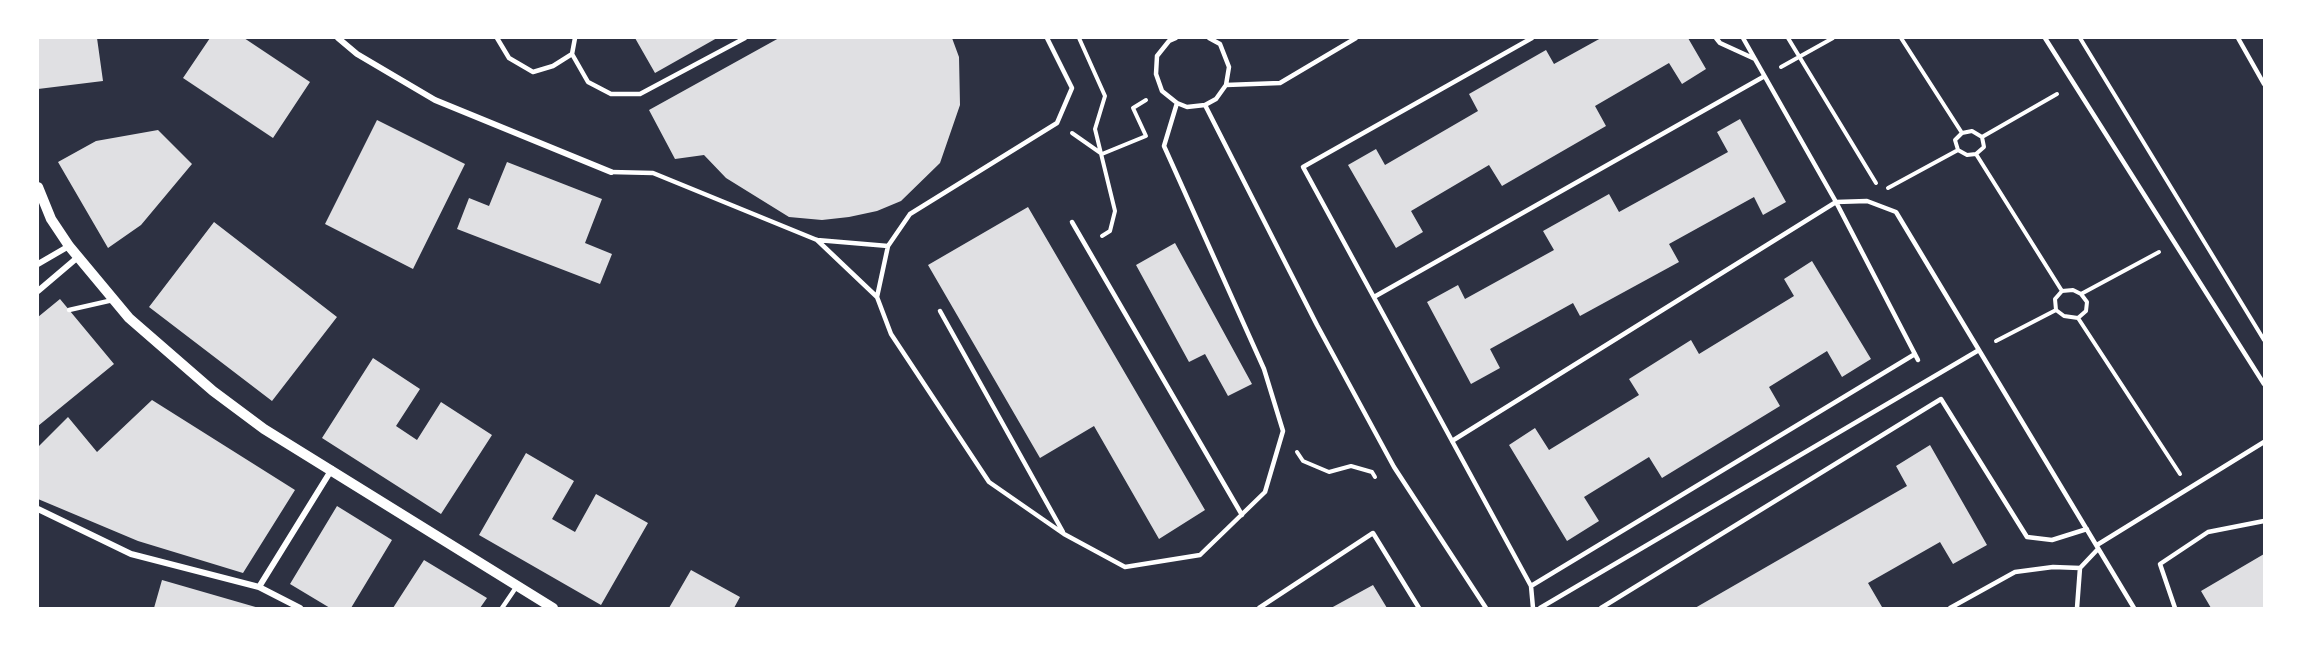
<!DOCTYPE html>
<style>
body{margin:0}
#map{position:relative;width:2302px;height:646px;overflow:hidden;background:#2d3142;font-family:Manrope,sans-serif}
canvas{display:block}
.frame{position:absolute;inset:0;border:39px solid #fff;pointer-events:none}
</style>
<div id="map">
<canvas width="2302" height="646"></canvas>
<div class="frame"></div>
</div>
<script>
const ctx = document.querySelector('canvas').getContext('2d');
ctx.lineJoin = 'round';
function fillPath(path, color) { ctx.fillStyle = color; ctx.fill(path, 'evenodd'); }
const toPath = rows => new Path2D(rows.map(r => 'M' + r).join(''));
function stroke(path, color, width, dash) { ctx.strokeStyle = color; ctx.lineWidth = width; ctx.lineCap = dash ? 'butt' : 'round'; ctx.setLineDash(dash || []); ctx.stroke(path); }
fillPath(toPath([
 [38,38,97,38,103,81,38,89],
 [210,38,244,38,310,82,273,138,183,78],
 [635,38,717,38,655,73],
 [779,38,952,38,959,57,960,105,940,163,901,201,877,211,849,217,822,220,789,217,726,178,704,155,675,159,649,110],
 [1601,38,1688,38,1706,69,1682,84,1669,63,1595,106,1606,126,1502,186,1489,165,1411,211,1423,232,1396,248,1348,165,1376,149,1385,165,1478,111,1469,94,1546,50,1554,64],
 [1740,119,1786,202,1763,215,1754,197,1669,244,1679,262,1580,316,1573,303,1490,349,1500,368,1471,384,1427,302,1458,285,1465,299,1554,250,1543,231,1609,194,1619,212,1728,152,1717,132],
 [377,120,465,164,413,269,325,224],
 [158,130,192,164,141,225,108,248,58,162,96,141],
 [507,162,602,199,585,243,612,254,600,284,457,229,469,198,489,206],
 [1028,207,1205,510,1159,539,1094,426,1040,458,928,265],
 [214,222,337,317,272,401,149,307],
 [1175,243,1252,384,1228,396,1205,354,1189,362,1136,265],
 [1812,261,1871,359,1842,377,1827,351,1769,387,1780,406,1662,478,1649,457,1584,497,1599,521,1567,541,1509,445,1535,428,1549,450,1639,395,1629,379,1691,340,1699,354,1794,296,1784,279],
 [60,299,114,364,38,426,38,317],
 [373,358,420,389,396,426,417,440,441,402,492,435,441,514,322,438],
 [152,400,295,490,243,573,138,541,38,499,38,447,68,417,97,452],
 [1930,445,1987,545,1953,564,1940,542,1868,583,1882,607,1880,608,1695,608,1907,486,1896,466],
 [526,453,574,481,552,519,575,532,596,494,648,523,601,605,479,535],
 [337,506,392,540,351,608,330,608,290,584],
 [2264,554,2264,608,2211,608,2201,591],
 [424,560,487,598,480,608,393,608],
 [691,570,740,597,734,608,669,608],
 [162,580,259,608,154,608],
 [1373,585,1387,608,1331,608]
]), '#e0e0e3');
stroke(toPath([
 [1079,38,1105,96,1095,129,1115,211,1110,231,1102,236],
 [1788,38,1876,183],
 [1901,38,1962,133],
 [2080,38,2264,340],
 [1781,67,1833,38],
 [1072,133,1102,154,1146,136,1133,108,1146,100],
 [1958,150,1967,155,1976,154,1984,147,1982,137],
 [1976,154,2062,291],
 [1888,188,1958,150,1955,140,1962,133,1972,131,1982,137,2057,94],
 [2056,310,2064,316,2078,318,2086,311,2087,302,2081,294],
 [2078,318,2180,474],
 [1996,341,2056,310,2055,299,2062,291,2073,290,2081,294,2159,252],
 [1297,452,1303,461,1329,472,1351,466,1372,472,1375,477]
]), '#fff', 4);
stroke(toPath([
 [497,38,509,58,533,72,553,66,572,54],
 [575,38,572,54,588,82,611,94,640,94,745,38],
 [1047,38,1072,88,1057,123,910,214,888,246,877,297,891,334,989,482,1064,534,1125,567,1200,555,1265,492,1283,431,1264,369,1164,146,1177,103],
 [1176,38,1169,41,1157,56,1156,74,1162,91,1177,103,1187,107,1205,105,1216,99,1226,85,1229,67,1220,44,1209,38],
 [1532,38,1303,167,1531,586,1533,608],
 [1716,38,1720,43,1755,59],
 [1743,38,1836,202,1867,201,1896,212,2134,608],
 [2045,38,2264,384],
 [2238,38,2264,84],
 [1226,85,1280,83,1356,38],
 [1205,105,1317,325,1394,467,1486,608],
 [611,172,653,173,817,240,888,246],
 [1072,222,1242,515],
 [817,240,877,297],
 [1374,297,1763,77],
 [69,310,113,300],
 [940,311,1063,532],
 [1452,441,1836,202,1918,360],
 [2097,545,2264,442],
 [1531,586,1915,354],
 [502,608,517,586],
 [1259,608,1373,533,1419,608],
 [1540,608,1979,350],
 [1601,608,1941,399,2027,537,2052,540,2087,529],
 [1950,608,2015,572,2053,567,2080,568],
 [2077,608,2080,568,2098,549],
 [2175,608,2160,564,2208,532,2264,521]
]), '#fff', 4.5);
stroke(toPath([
 [338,38,357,54,435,100,611,172],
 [38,264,69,246],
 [38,291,78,257],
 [38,509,131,554,259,587,300,608],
 [259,587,332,469]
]), '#fff', 6);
stroke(toPath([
 [38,187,51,219,69,246,129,318,213,391,264,429,553,608]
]), '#fff', 10);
</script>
